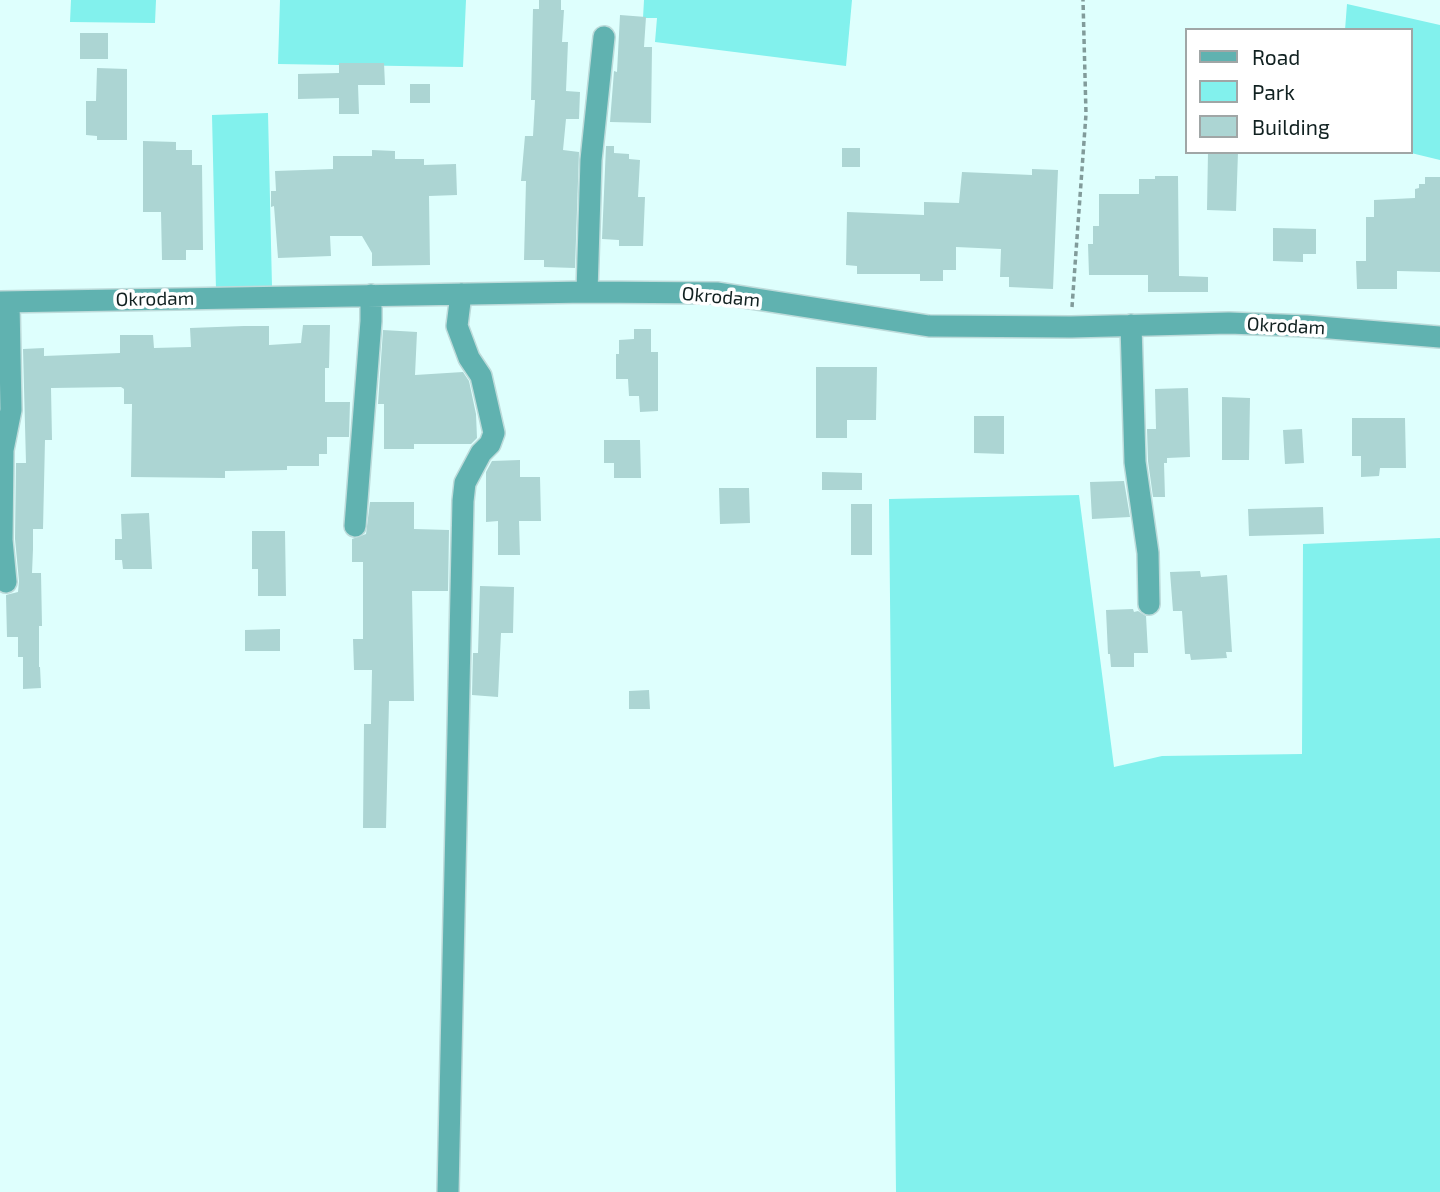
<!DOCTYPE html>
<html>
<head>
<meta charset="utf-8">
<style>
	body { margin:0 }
	#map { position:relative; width:1440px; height:1192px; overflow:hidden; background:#defffd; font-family:"Exo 2",sans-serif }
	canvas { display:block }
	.legend { position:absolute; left:1185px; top:28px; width:228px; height:126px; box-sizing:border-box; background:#fff; border:2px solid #a0a6a6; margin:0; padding:9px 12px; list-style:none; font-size:21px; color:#112121 }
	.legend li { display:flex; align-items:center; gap:14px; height:35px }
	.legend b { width:35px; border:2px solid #a0a6a6 }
</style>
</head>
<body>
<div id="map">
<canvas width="1440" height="1192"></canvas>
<ul class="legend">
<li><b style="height:9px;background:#60b2b0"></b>Road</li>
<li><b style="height:19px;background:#82f1ed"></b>Park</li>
<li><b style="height:19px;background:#acd5d3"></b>Building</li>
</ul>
</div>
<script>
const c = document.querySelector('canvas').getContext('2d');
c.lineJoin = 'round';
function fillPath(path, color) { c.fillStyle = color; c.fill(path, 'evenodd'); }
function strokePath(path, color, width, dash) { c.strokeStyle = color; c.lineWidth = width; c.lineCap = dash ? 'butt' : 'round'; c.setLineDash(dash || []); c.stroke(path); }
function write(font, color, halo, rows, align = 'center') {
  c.font = font + ' "Exo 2",sans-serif'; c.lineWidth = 7; c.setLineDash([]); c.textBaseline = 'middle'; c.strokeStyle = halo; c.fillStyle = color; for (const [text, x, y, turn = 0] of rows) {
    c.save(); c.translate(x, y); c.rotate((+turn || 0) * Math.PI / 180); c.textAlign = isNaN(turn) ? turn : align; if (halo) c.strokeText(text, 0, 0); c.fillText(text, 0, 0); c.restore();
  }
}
fillPath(new Path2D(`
	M 71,0 L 156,0 L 155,23 L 70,22 Z
	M 280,0 L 466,0 L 463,67 L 278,64 Z
	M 644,0 L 852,0 L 846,66 L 655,42 L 657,18 L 643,18 Z
	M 1347,4 L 1440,25 L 1440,160 L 1407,152 L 1410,152 L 1410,30 L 1345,30 Z
	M 268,113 L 272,287 L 216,290 L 212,115 Z
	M 1079,495 L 1114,767 L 1162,756 L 1302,754 L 1303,544 L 1440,538 L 1440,1192 L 896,1192 L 889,499 Z`), '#82f1ed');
fillPath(new Path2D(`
	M 539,0 L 561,0 L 561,10 L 564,10 L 562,42 L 568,42 L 566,91 L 580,92 L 579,119 L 566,119 L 563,150 L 579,152 L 575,268 L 544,267 L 544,260 L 524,260 L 526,181 L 521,181 L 525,136 L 533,136 L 535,100 L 531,100 L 533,9 L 539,9 Z
	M 620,15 L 646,17 L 644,47 L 652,47 L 651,123 L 610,122 L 614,71 L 617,72 Z
	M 80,33 L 108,33 L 108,59 L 80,59 Z
	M 339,63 L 384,63 L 385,85 L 358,85 L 359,114 L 339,114 L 339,98 L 298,99 L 298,74 L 339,73 Z
	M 97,68 L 127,69 L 127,140 L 97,140 L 97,136 L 86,135 L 86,101 L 96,101 Z
	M 410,84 L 430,84 L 430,103 L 410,103 Z
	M 143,141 L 176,142 L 176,150 L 192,150 L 192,165 L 202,165 L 203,250 L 186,250 L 186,260 L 162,260 L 161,212 L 143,212 Z
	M 606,146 L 614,146 L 614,153 L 629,154 L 629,159 L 640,160 L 638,197 L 645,197 L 643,246 L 619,246 L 619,240 L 602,239 Z
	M 842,148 L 860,148 L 860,167 L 842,167 Z
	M 372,150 L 395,151 L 395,159 L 424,159 L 424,165 L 456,164 L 457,195 L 429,196 L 430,265 L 372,266 L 372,253 L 362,236 L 330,236 L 331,256 L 278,258 L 274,206 L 271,207 L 271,191 L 276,191 L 275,171 L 333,169 L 333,156 L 372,156 Z
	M 1208,152 L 1238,152 L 1236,211 L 1207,210 Z
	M 1032,169 L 1058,170 L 1053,289 L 1009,287 L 1009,277 L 1000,277 L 1001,249 L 956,247 L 956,270 L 943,270 L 943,281 L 920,281 L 920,274 L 857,274 L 857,266 L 846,265 L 847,212 L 924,215 L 924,202 L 959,203 L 962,172 L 1032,175 Z
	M 1155,176 L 1178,176 L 1179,276 L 1208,277 L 1208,292 L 1148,292 L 1148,275 L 1089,275 L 1088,244 L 1093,244 L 1093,226 L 1099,226 L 1099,194 L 1139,194 L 1139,179 L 1155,179 Z
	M 1425,177 L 1440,177 L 1440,272 L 1397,271 L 1397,289 L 1357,289 L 1356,261 L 1366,261 L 1366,217 L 1374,217 L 1374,200 L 1415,198 L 1415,189 L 1419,188 L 1419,184 L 1425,184 Z
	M 1273,228 L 1316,229 L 1316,254 L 1303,254 L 1303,262 L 1273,261 Z
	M 303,325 L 330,325 L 329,368 L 325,368 L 325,402 L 350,402 L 349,437 L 327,437 L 327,454 L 319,454 L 319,466 L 287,466 L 287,470 L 225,471 L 225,478 L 131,477 L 132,404 L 124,404 L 124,389 L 121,387 L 51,388 L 52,440 L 45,440 L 43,529 L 33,529 L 33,549 L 32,573 L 41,573 L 42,626 L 39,626 L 39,667 L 40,667 L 41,688 L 23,689 L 23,657 L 18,657 L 18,637 L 7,637 L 6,595 L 18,592 L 19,581 L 15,539 L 16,463 L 26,463 L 23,349 L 44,348 L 44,356 L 120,353 L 120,335 L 153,335 L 154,348 L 191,347 L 190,328 L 244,326 L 269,326 L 269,345 L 301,343 Z
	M 634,329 L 651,329 L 651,352 L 658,352 L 658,411 L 640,412 L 639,396 L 629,396 L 628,379 L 616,379 L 616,354 L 619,354 L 619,340 L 634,339 Z
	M 383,330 L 417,332 L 415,375 L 463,372 L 469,381 L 476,414 L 477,438 L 471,444 L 414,444 L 414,449 L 384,449 L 384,404 L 378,404 Z
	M 816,367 L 877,367 L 876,420 L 847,420 L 847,438 L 816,438 Z
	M 1188,388 L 1190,457 L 1167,458 L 1167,463 L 1164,463 L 1165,497 L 1153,497 L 1148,461 L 1147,429 L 1156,429 L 1155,389 Z
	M 1222,397 L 1250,398 L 1249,460 L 1222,460 Z
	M 974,416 L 1004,416 L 1004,454 L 974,453 Z
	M 1352,418 L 1405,418 L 1406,468 L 1380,468 L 1379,476 L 1361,477 L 1361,456 L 1352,456 Z
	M 1302,429 L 1304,463 L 1285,464 L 1283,430 Z
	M 604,440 L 640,440 L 641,478 L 614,478 L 614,463 L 604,463 Z
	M 520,460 L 520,477 L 540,477 L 541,521 L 519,521 L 520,555 L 498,555 L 498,521 L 486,522 L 486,472 L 492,461 Z
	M 822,472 L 862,473 L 862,490 L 822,490 Z
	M 1124,481 L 1130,517 L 1092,519 L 1090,482 Z
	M 719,488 L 749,488 L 750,523 L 720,524 Z
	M 370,502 L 414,502 L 414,529 L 449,530 L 448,591 L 412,591 L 414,701 L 389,701 L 386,828 L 363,828 L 364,724 L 371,724 L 372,670 L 354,670 L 353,639 L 363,639 L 363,562 L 352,562 L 352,539 L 366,534 Z
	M 851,504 L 872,504 L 872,555 L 851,555 Z
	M 1323,507 L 1324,534 L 1249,536 L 1248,509 Z
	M 149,513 L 152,569 L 123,569 L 122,560 L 115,560 L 115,539 L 122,539 L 121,514 Z
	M 252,531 L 285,531 L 286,596 L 258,596 L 258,569 L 252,569 Z
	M 1200,571 L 1201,577 L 1227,575 L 1232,652 L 1226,652 L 1227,658 L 1191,660 L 1190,654 L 1185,654 L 1182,611 L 1173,611 L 1170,572 Z
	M 480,586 L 514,587 L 513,633 L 501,633 L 498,697 L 472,695 L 473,653 L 478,653 Z
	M 1133,609 L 1134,612 L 1138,611 L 1146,616 L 1148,653 L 1134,653 L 1134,667 L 1111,667 L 1110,654 L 1108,654 L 1106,610 Z
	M 280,629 L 280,651 L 245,651 L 245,630 Z
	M 649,690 L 650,709 L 629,709 L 629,691 Z`), '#acd5d3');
const minor = new Path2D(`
	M 587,292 L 591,160 L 604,37
	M 0,302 L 587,292 L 718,293 L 929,326 L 1071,327 L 1229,323 L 1306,326 L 1440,337
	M 1131,325 L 1135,462 L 1148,553 L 1149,604
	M 355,526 L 371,321 L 371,295
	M 6,582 L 2,540 L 3,450 L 11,410 L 9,302
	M 448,1192 L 463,501 L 465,483 L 481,453 L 490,444 L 494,433 L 481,376 L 469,358 L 457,326 L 461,294`);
strokePath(minor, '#bddbda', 24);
strokePath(new Path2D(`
	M 1072,307 L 1086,114 L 1083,0`), '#819b9a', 3.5, [5, 3.5]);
strokePath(minor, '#60b2b0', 21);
write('19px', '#112121', '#fff', [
	["Okrodam",721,297,5],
	["Okrodam",155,299,-1],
	["Okrodam",1286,326,3]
]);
</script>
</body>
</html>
